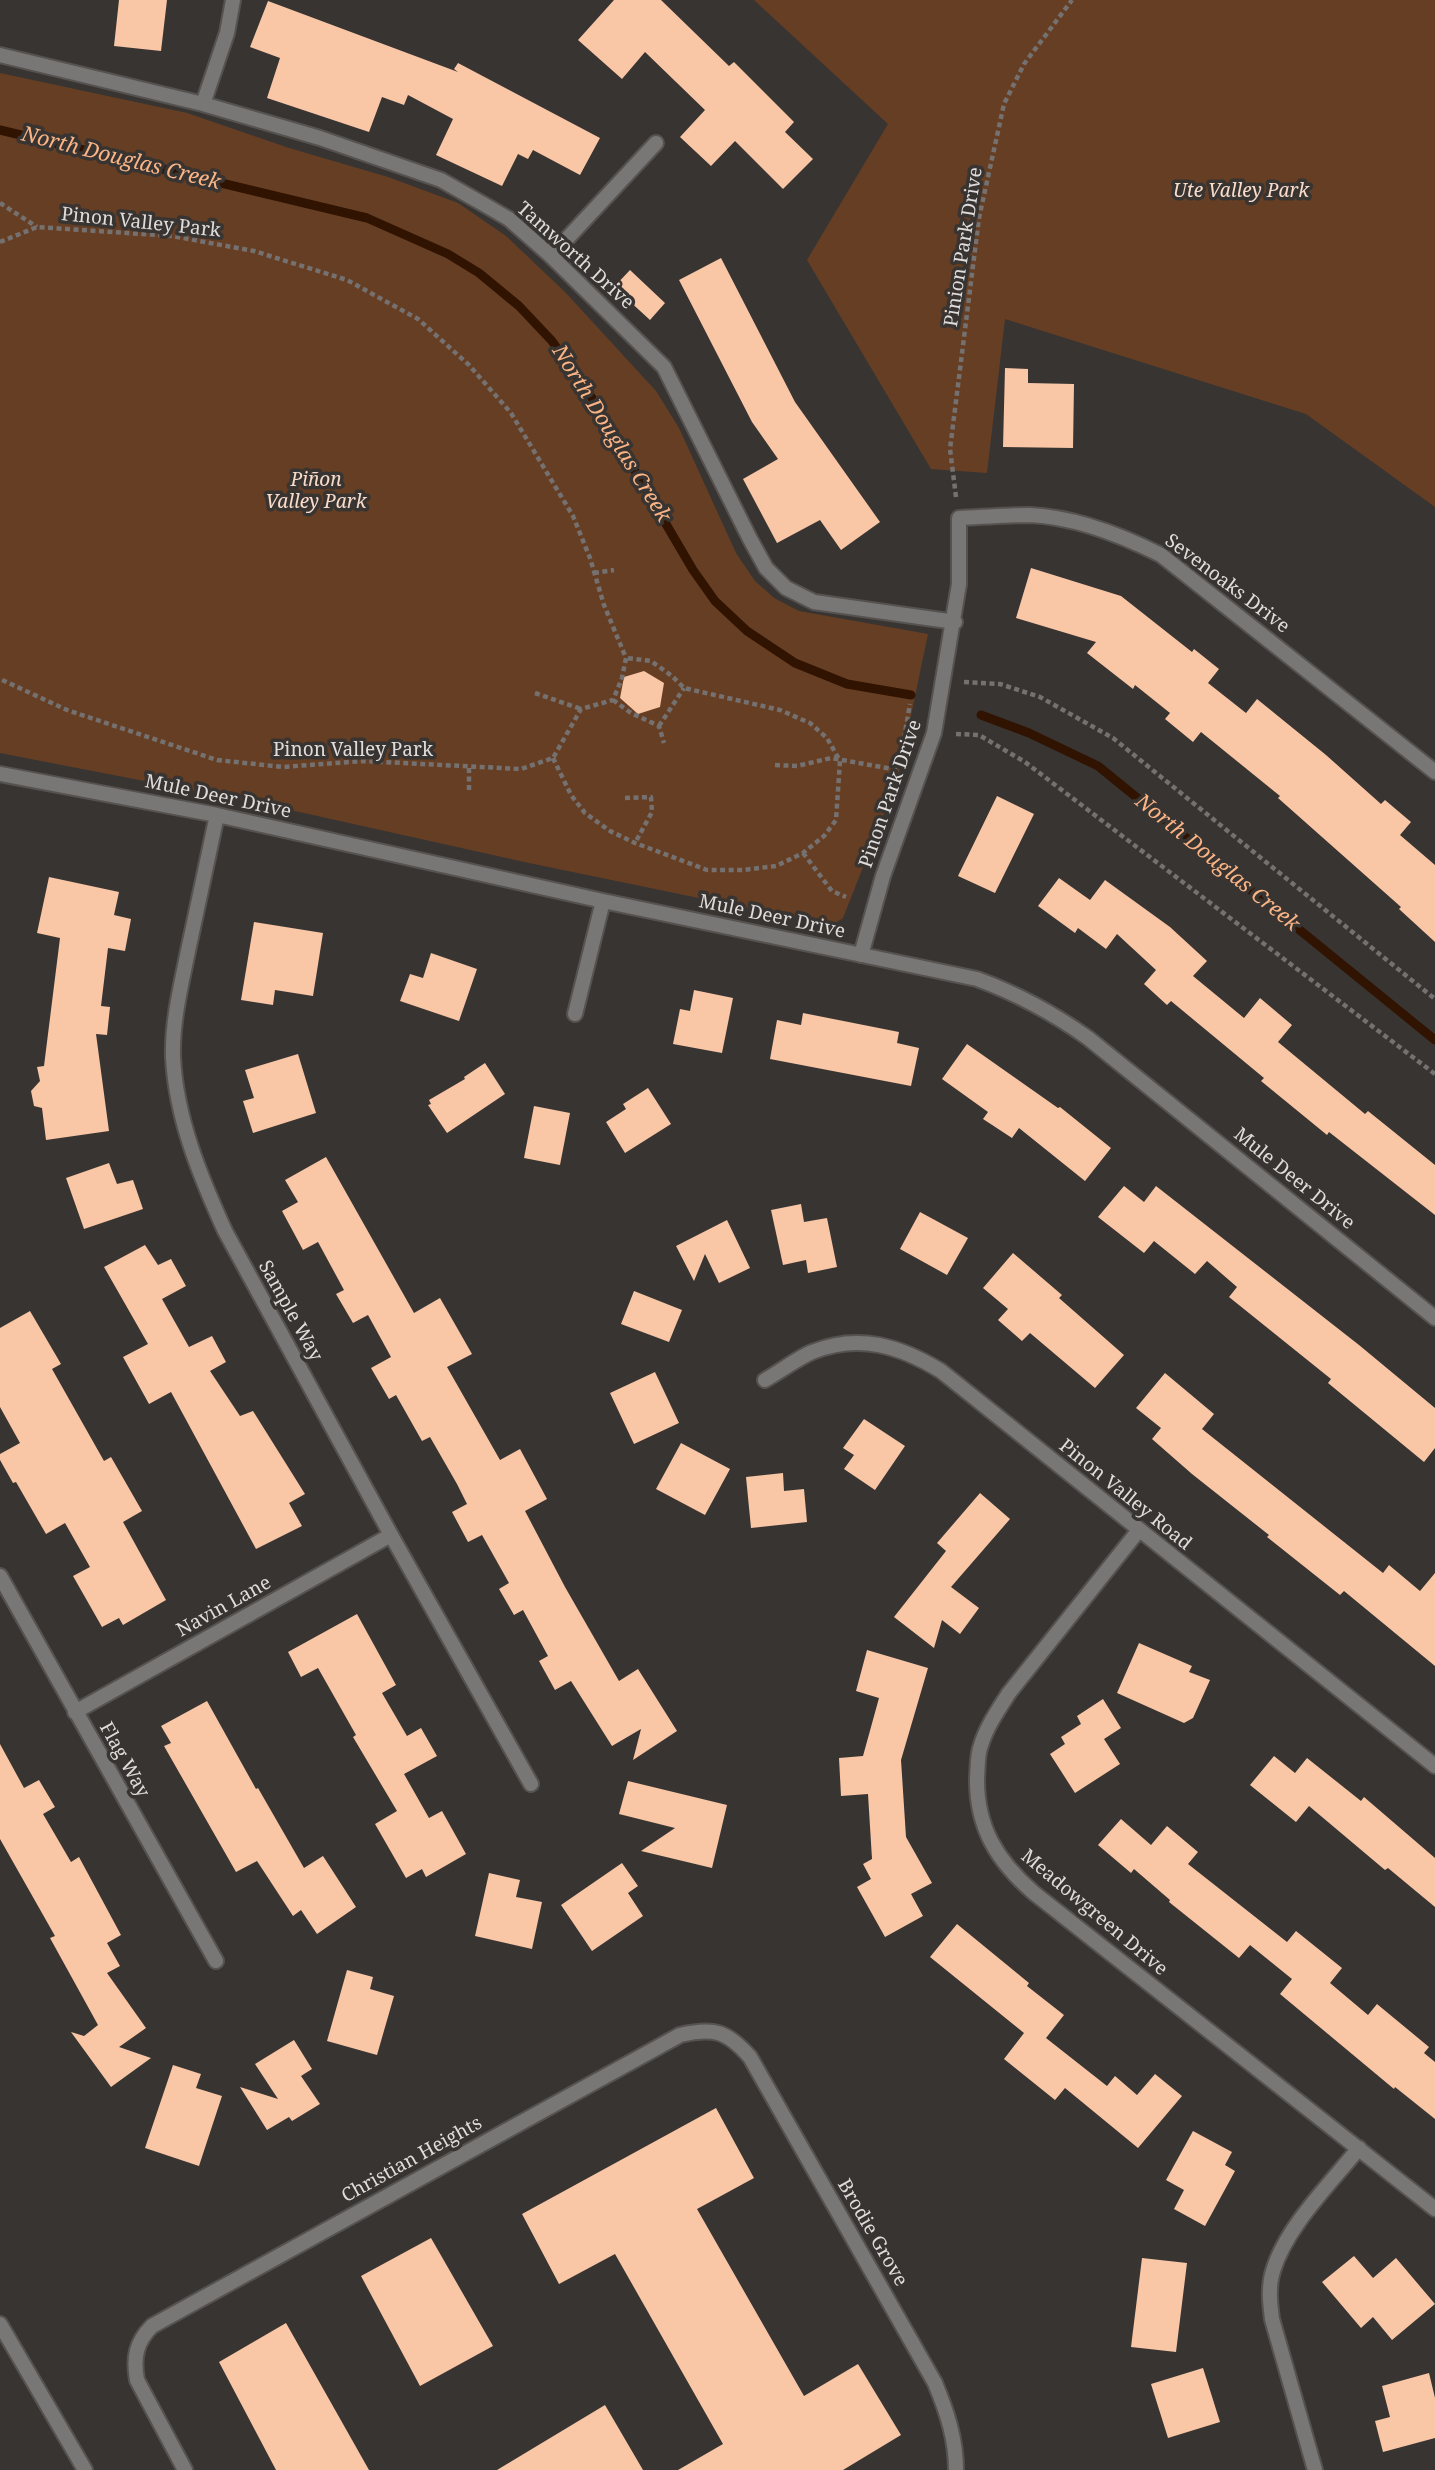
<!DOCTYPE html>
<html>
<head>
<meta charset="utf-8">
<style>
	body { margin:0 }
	canvas { display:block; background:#383432 }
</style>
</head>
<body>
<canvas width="1435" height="2470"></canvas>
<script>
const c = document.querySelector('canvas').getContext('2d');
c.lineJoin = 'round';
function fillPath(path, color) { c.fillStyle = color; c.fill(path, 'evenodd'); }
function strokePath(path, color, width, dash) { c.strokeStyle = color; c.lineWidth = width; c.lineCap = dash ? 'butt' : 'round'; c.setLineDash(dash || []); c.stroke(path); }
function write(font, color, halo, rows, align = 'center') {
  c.font = font + ' "Noto Serif",serif'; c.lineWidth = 7; c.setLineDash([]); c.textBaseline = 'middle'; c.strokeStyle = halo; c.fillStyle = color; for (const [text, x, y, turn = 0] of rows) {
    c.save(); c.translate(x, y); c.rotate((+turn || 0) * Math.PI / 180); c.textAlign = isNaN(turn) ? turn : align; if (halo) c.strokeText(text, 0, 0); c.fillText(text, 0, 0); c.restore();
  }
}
fillPath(new Path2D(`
	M 754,0 L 1435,0 L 1435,507 L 1306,414 L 1005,319 L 987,473 L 931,469 L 807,260 L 888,124 Z
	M 0,73 L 187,113 L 289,148 L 388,177 L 458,203 L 506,236 L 565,292 L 656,391 L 679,428 L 736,553 L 755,581 L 774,598 L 799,611 L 928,634 L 898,778 L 843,918 L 834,924 L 825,924 L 529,863 L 268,805 L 0,753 Z`), '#663e23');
strokePath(new Path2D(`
	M 0,130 L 367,218 L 448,254 L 479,273 L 519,306 L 552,341 L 592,398 L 693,570 L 715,601 L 747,631 L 795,663 L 847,684 L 911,695
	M 981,715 L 1029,733 L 1098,766 L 1435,1040`), '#301300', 9);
fillPath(new Path2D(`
	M 119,0 L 167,0 L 161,51 L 114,46 Z
	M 614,0 L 661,0 L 729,66 L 734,62 L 794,122 L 785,132 L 813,159 L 783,189 L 735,141 L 711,166 L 680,137 L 705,110 L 645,52 L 622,79 L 578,40 Z
	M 268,1 L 458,72 L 454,69 L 458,63 L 600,138 L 580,175 L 533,150 L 528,159 L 518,154 L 502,186 L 436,155 L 453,119 L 408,95 L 404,105 L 382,97 L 369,132 L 267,98 L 280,58 L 250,47 Z
	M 721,258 L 795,402 L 880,522 L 841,550 L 820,520 L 777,543 L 743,479 L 778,459 L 752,422 L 679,280 Z
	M 630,270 L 665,303 L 650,320 L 614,287 Z
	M 1005,368 L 1028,369 L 1028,383 L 1074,384 L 1073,448 L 1003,447 Z
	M 1031,568 L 1121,596 L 1192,652 L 1194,649 L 1219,669 L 1208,683 L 1246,713 L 1257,699 L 1326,755 L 1381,804 L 1385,800 L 1411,822 L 1400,835 L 1435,865 L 1435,942 L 1399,909 L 1401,907 L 1278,798 L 1280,796 L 1201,732 L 1193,742 L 1165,719 L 1170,713 L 1135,685 L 1133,689 L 1087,653 L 1096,642 L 1016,618 Z
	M 644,671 L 664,683 L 660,707 L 638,714 L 620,698 L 624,677 Z
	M 997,796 L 1034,814 L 995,893 L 958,876 Z
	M 49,877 L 119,892 L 114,915 L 131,919 L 125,951 L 108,948 L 101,1006 L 110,1007 L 107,1035 L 96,1034 L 109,1131 L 46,1140 L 42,1108 L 34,1106 L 31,1091 L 40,1081 L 37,1067 L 44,1066 L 60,938 L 37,933 Z
	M 1059,878 L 1090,900 L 1105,880 L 1170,927 L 1207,961 L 1193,976 L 1244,1018 L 1260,998 L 1292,1025 L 1278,1042 L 1365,1114 L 1368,1111 L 1435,1165 L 1435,1215 L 1329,1132 L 1327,1135 L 1261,1081 L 1264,1078 L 1171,1001 L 1167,1005 L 1144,984 L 1156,970 L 1117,934 L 1106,949 L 1078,928 L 1075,933 L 1038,906 Z
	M 254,922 L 323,933 L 313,996 L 275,990 L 273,1005 L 241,1000 Z
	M 431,953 L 477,969 L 459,1021 L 400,1001 L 410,974 L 423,978 Z
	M 694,990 L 733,998 L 722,1053 L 673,1044 L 680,1009 L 690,1011 Z
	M 803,1013 L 899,1032 L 897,1043 L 919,1048 L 911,1086 L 770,1059 L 777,1020 L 801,1025 Z
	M 967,1044 L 1058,1108 L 1060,1107 L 1111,1148 L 1085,1181 L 1019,1128 L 1012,1138 L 983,1119 L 988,1112 L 942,1079 Z
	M 298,1054 L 316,1113 L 253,1133 L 243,1101 L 254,1098 L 245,1070 Z
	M 485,1063 L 505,1094 L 447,1133 L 428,1105 L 431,1104 L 429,1100 L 465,1079 L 464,1077 Z
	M 648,1088 L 671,1124 L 625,1153 L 606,1122 L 626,1109 L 623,1104 Z
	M 534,1106 L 570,1113 L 560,1165 L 524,1158 Z
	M 326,1157 L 414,1313 L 440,1298 L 472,1354 L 447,1367 L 500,1460 L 520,1449 L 547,1499 L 525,1511 L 565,1587 L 619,1681 L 638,1669 L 677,1731 L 633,1760 L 641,1729 L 612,1746 L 571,1681 L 555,1690 L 539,1661 L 548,1656 L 523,1610 L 514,1615 L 499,1589 L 509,1583 L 482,1535 L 468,1542 L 452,1512 L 467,1504 L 457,1484 L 430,1437 L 422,1441 L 396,1395 L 389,1399 L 371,1368 L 391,1357 L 368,1315 L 353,1323 L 336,1294 L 344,1290 L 318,1242 L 303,1250 L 282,1211 L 298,1202 L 285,1180 Z
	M 109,1163 L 117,1184 L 133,1180 L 143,1209 L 84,1229 L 66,1178 Z
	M 1124,1186 L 1144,1202 L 1156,1186 L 1359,1345 L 1435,1408 L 1435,1448 L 1424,1462 L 1328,1383 L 1331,1379 L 1229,1297 L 1237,1287 L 1207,1261 L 1195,1274 L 1154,1241 L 1144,1253 L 1098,1217 Z
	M 801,1204 L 804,1222 L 827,1218 L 837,1267 L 808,1273 L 806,1260 L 783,1265 L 771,1210 Z
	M 920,1212 L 968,1238 L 947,1275 L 900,1249 Z
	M 727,1220 L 750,1268 L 719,1283 L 705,1254 L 694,1281 L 676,1246 Z
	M 145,1245 L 158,1265 L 171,1259 L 186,1286 L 162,1299 L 189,1347 L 212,1336 L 226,1362 L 210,1371 L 240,1416 L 253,1411 L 305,1494 L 289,1503 L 302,1526 L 256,1549 L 171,1392 L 149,1404 L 123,1357 L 148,1344 L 104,1267 Z
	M 1013,1253 L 1062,1295 L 1059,1298 L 1124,1355 L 1095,1388 L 1030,1333 L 1022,1341 L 998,1320 L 1008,1309 L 983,1288 Z
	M 634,1291 L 682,1310 L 669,1342 L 621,1324 Z
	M 30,1311 L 61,1364 L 52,1369 L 104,1461 L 111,1457 L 142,1511 L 123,1522 L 166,1600 L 123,1625 L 119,1618 L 102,1627 L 73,1576 L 90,1567 L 65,1523 L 46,1534 L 16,1482 L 13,1483 L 0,1460 L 0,1454 L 20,1443 L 0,1407 L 0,1328 Z
	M 655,1372 L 679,1423 L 634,1444 L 610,1393 Z
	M 1165,1373 L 1214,1414 L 1202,1429 L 1383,1573 L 1389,1565 L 1420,1591 L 1435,1573 L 1435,1666 L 1344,1591 L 1340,1595 L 1267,1537 L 1269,1535 L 1192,1474 L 1152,1439 L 1161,1428 L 1136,1408 Z
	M 864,1419 L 905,1446 L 875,1490 L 844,1469 L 854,1455 L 843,1448 Z
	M 681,1443 L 730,1469 L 705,1515 L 656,1489 Z
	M 783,1473 L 784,1491 L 804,1489 L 807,1522 L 751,1528 L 746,1477 Z
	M 980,1493 L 1010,1519 L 951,1587 L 979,1608 L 960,1634 L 942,1620 L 934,1648 L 894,1617 L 946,1551 L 937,1543 Z
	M 357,1614 L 396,1685 L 382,1693 L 407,1736 L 421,1728 L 437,1756 L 404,1774 L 429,1818 L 442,1811 L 466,1854 L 426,1877 L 422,1869 L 406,1878 L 375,1824 L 397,1811 L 353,1737 L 356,1735 L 318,1668 L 301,1677 L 288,1652 Z
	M 1139,1643 L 1192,1666 L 1189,1672 L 1210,1680 L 1193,1718 L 1184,1723 L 1117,1693 Z
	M 867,1650 L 928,1668 L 901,1760 L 906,1837 L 932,1883 L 911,1894 L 923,1916 L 885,1937 L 857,1887 L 871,1879 L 863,1864 L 872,1859 L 868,1794 L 841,1796 L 839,1758 L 863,1756 L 879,1698 L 856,1691 Z
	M 1103,1699 L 1121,1728 L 1104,1739 L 1120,1764 L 1075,1793 L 1050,1754 L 1065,1744 L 1061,1737 L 1081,1724 L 1077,1716 Z
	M 207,1701 L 256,1789 L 258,1788 L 304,1868 L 323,1856 L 356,1907 L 317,1934 L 301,1910 L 293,1916 L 257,1861 L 236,1872 L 164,1746 L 171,1743 L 161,1726 Z
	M 0,1744 L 24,1788 L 39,1780 L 55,1807 L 43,1814 L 71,1862 L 79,1857 L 121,1935 L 107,1943 L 120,1966 L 107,1973 L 146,2028 L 119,2047 L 151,2058 L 111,2087 L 71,2032 L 84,2036 L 98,2025 L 50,1938 L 55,1936 L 0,1839 Z
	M 1274,1756 L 1295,1773 L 1307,1758 L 1361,1801 L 1364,1797 L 1435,1858 L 1435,1907 L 1388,1868 L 1385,1870 L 1309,1806 L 1296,1822 L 1250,1785 Z
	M 628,1781 L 727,1805 L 712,1868 L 641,1851 L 675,1828 L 619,1814 Z
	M 1121,1819 L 1151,1845 L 1167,1826 L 1198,1852 L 1188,1864 L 1287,1942 L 1296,1931 L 1342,1968 L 1330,1983 L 1368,2015 L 1377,2004 L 1429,2047 L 1424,2053 L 1435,2062 L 1435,2119 L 1395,2087 L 1394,2089 L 1280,1994 L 1292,1979 L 1250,1945 L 1239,1958 L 1169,1902 L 1170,1900 L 1134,1869 L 1131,1873 L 1098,1845 Z
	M 622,1863 L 638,1886 L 628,1893 L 643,1916 L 592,1951 L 561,1905 Z
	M 489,1873 L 520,1880 L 516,1897 L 542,1902 L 532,1949 L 475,1936 Z
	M 957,1924 L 1029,1983 L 1027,1986 L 1064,2015 L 1046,2038 L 1107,2086 L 1115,2076 L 1137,2095 L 1155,2074 L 1182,2096 L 1138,2148 L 1065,2088 L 1055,2100 L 1004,2059 L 1024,2033 L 930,1957 Z
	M 347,1970 L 373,1977 L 370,1989 L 394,1996 L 377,2055 L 327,2041 Z
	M 294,2040 L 312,2069 L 301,2076 L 320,2104 L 292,2121 L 289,2117 L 267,2130 L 240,2087 L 278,2099 L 255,2064 Z
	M 173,2065 L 201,2074 L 196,2088 L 222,2096 L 199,2166 L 145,2148 Z
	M 716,2108 L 754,2178 L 697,2209 L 804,2396 L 858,2364 L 901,2435 L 843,2470 L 678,2470 L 723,2444 L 615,2254 L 559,2284 L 522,2214 Z
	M 1193,2131 L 1232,2152 L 1225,2165 L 1235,2171 L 1205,2226 L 1174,2209 L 1184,2190 L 1166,2180 Z
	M 431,2238 L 493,2346 L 420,2386 L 361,2276 Z
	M 1354,2256 L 1373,2278 L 1396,2258 L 1435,2304 L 1392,2340 L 1373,2317 L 1361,2328 L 1322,2282 Z
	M 1142,2258 L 1187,2263 L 1176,2352 L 1131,2347 Z
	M 286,2323 L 369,2470 L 276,2470 L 219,2362 Z
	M 1203,2368 L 1220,2422 L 1168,2438 L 1151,2384 Z
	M 1429,2373 L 1435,2398 L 1435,2438 L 1383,2452 L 1375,2421 L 1390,2417 L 1382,2386 Z
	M 605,2405 L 643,2470 L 497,2470 Z`), '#f9c6a6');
const lane = new Path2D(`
	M 0,2324 L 85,2470`);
const street = new Path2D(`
	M 0,55 L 203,104 L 320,138 L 441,180 L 485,205 L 509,219 L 551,256 L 664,367 L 750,539 L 766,568 L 786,588 L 814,602 L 955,622
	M 203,104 L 227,33 L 233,0
	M 551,256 L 656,143
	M 0,774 L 217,815 L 603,901 L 977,979 C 1018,994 1053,1013 1088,1038 L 1435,1318
	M 217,815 C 207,860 198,906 188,951 C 181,986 172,1021 173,1057 C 176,1118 200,1176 225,1231 L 391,1535 L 531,1784
	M 861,955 L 883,876 L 934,733 L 959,584 L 959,518 C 982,517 1007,515 1030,515 C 1076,517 1121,535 1161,555 L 1435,772
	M 575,1014 L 603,901
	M 765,1380 C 781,1371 796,1359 812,1352 C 859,1333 900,1346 941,1371 L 1435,1766
	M 1139,1530 L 1009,1693 C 998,1710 987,1726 981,1745 C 977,1755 978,1767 977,1777 C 976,1827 997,1861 1034,1893 L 1435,2209
	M 0,1576 L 216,1961
	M 75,1712 L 391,1535
	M 185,2470 L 137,2380 C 133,2358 136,2342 152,2326 L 680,2035 C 714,2027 727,2031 750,2057 L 935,2383 C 947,2412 956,2439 956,2470
	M 1315,2470 L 1272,2319 C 1270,2303 1268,2287 1273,2271 C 1286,2227 1330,2184 1359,2148`);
strokePath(lane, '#565250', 18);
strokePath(street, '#565250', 18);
strokePath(new Path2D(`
	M 0,203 L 37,227
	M 0,242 L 37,227 L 172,236 L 254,251 L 347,280 L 418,319 L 469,365 L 511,413 L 573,516 L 590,558 L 604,605 L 626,658 L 622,678 L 613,700 L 581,709 L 553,758 L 521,769 L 363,761 L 283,767 L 217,760 L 67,710 L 0,679
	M 956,497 L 950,449 L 979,218 L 1004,104 L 1024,64 L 1072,0
	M 594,573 L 614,570
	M 964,682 L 1000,684 L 1040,697 L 1113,738 L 1435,999
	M 535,693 L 581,709
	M 613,700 L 631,713 L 659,726 L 664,743
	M 659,726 L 684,688
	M 956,734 L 979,735 L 1025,762 L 1435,1074
	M 901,755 L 910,704
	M 553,758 L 571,795 L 585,813 L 610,831 L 635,843 L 707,870 L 743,870 L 776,866 L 803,853 L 824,836 L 836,820 L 840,761 L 827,738 L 810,723 L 780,710 L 684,688 L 672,676 L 651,661 L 626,658
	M 775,765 L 797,766 L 831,758 L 898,770
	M 469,790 L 469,765
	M 625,798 L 651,797 L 652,812 L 635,843
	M 803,853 L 832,891 L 846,897`), '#757170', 4.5, [5, 3.5]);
strokePath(lane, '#797776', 14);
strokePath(street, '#797776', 14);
write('italic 19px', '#fadcca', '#383432', [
	["Ute Valley Park",1241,192],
	["Piñon",316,481],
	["Valley Park",316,503]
]);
write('19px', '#dfdcdb', '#383432', [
	["Pinon Valley Park",141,223,6],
	["Pinion Park Drive",964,247,-81],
	["Tamworth Drive",575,256,42],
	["Sevenoaks Drive",1227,584,37],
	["Pinon Valley Park",353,751],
	["Pinon Park Drive",891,794,-71],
	["Mule Deer Drive",218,797,12],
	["Mule Deer Drive",772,917,12],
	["Mule Deer Drive",1294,1179,39],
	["Sample Way",290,1311,61],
	["Pinon Valley Road",1125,1495,39],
	["Navin Lane",224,1607,-29],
	["Flag Way",124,1760,61],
	["Meadowgreen Drive",1094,1913,40],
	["Christian Heights",412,2160,-29],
	["Brodie Grove",872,2233,60]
]);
write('italic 21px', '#fab485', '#383432', [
	["North Douglas Creek",121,159,14],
	["North Douglas Creek",611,434,58],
	["North Douglas Creek",1217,863,39]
]);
</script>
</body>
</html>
